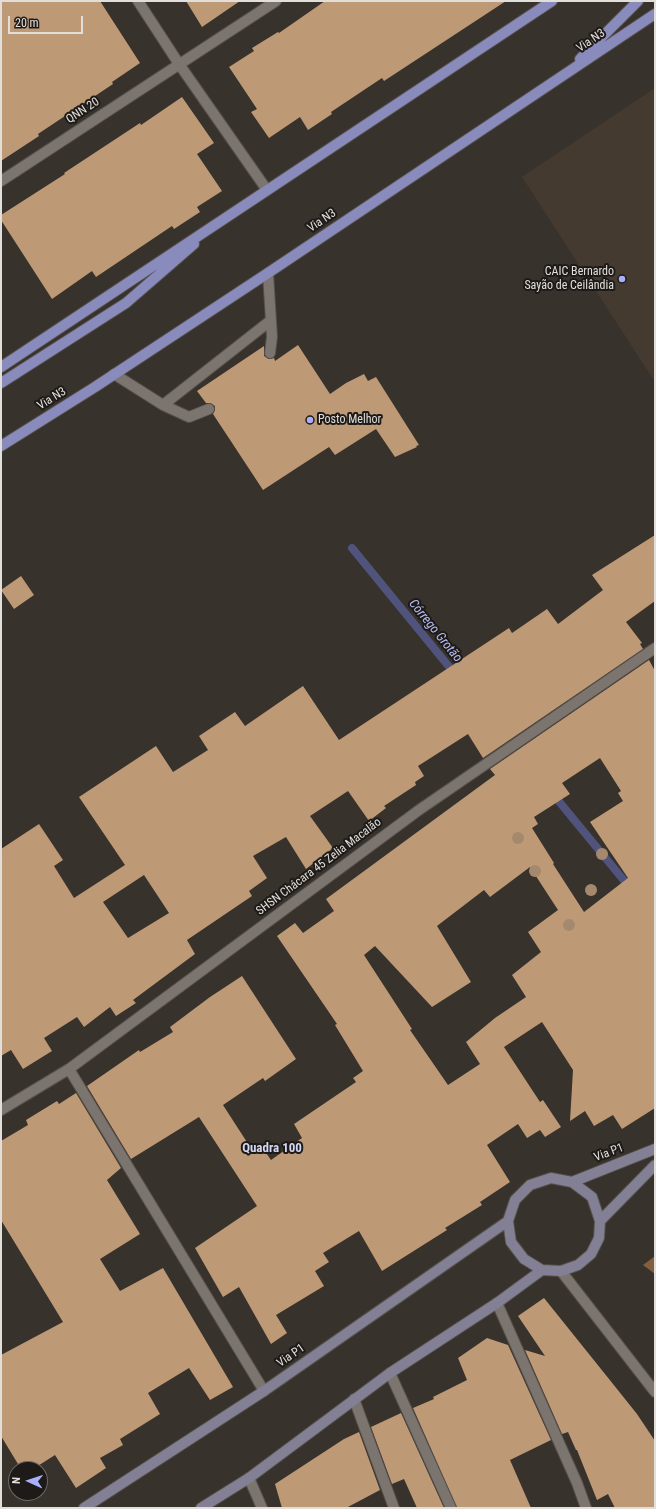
<!DOCTYPE html>
<html>
<head>
<meta charset="utf-8">
<style>
	body { margin:0 }
	#map { position:relative; width:656px; height:1509px; overflow:hidden; background:#38322c; font-family:"Roboto Condensed",sans-serif }
	canvas { display:block }
	.frame { position:absolute; inset:0; border:2px solid #e2deda; pointer-events:none }
	.north { position:absolute; left:8px; top:1461px; width:40px; height:40px; box-sizing:border-box; background:#1d1a18; border:1px solid #6c6866; border-radius:50%; rotate:273deg; font-size:11px; font-weight:700; line-height:16px; text-align:center; color:#e2deda }
	.north::after { content:''; display:block; margin:auto; width:14px; height:18px; background:#a8b0fc; clip-path:polygon(50% 0,100% 100%,50% 72%,0 100%) }
	.scale { position:absolute; left:8px; top:16px; width:75px; height:18px; box-sizing:border-box; border:2px solid #e2deda; border-top:0; padding-left:5px; font-size:12px; line-height:14px; white-space:nowrap; color:#e2deda; -webkit-text-stroke:3px #1d1a18; paint-order:stroke }
</style>
</head>
<body>
<div id="map">
<canvas width="656" height="1509"></canvas>
<div class="frame"></div>
<div class="north">N</div>
<div class="scale">20 m</div>
</div>
<script>
const c = document.querySelector('canvas').getContext('2d');
c.lineJoin = 'round';
function fillPath(path, color) { c.fillStyle = color; c.fill(path, 'evenodd'); }
function strokePath(path, color, width, dash) { c.strokeStyle = color; c.lineWidth = width; c.lineCap = dash ? 'butt' : 'round'; c.setLineDash(dash || []); c.stroke(path); }
function write(font, color, halo, rows, align = 'center') {
  c.font = font + ' "Roboto Condensed",sans-serif'; c.lineWidth = 4; c.setLineDash([]); c.textBaseline = 'middle'; c.strokeStyle = halo; c.fillStyle = color; for (const [text, x, y, turn = 0] of rows) {
    c.save(); c.translate(x, y); c.rotate((+turn || 0) * Math.PI / 180); c.textAlign = isNaN(turn) ? turn : align; if (halo) c.strokeText(text, 0, 0); c.fillText(text, 0, 0); c.restore();
  }
}
fillPath(new Path2D(`
	M 655,88 L 655,382 L 522,177 Z`), '#453a30');
fillPath(new Path2D(`
	M 655,1256 L 655,1274 L 643,1265 Z`), '#82603f');
strokePath(new Path2D(`
	M 352,548 L 455,674
	M 552,793 L 631,889`), '#50547d', 8);
fillPath(new Path2D(`
	M 1,1 L 100,1 L 140,63 L 112,82 L 113,84 L 38,134 L 39,136 L 1,161 Z
	M 186,1 L 240,1 L 202,27 Z
	M 325,1 L 506,1 L 384,81 L 382,78 L 331,112 L 332,114 L 308,130 L 300,117 L 269,138 L 251,112 L 257,109 L 229,67 L 254,51 L 252,48 L 278,32 L 279,33 Z
	M 182,97 L 214,143 L 197,154 L 222,191 L 197,207 L 200,212 L 174,229 L 172,226 L 96,277 L 92,271 L 52,299 L 1,220 L 1,215 L 65,174 L 64,173 L 140,123 L 141,125 Z
	M 298,345 L 330,394 L 346,383 L 364,374 L 368,381 L 376,377 L 419,445 L 416,446 L 417,447 L 395,457 L 376,429 L 335,455 L 329,447 L 263,490 L 213,414 L 215,410 L 215,406 L 210,403 L 206,403 L 197,391 L 264,346 L 264,356 L 269,359 L 274,358 L 275,361 Z
	M 655,535 L 655,601 L 626,622 L 642,643 L 640,644 L 643,649 L 483,758 L 468,734 L 418,766 L 424,776 L 415,782 L 416,785 L 384,806 L 386,808 L 369,821 L 348,791 L 310,816 L 333,848 L 306,869 L 286,837 L 253,856 L 267,878 L 249,891 L 252,896 L 187,940 L 195,954 L 133,1000 L 136,1003 L 116,1016 L 110,1007 L 84,1027 L 77,1017 L 44,1038 L 52,1051 L 23,1069 L 11,1050 L 1,1056 L 1,849 L 39,824 L 63,860 L 54,866 L 74,898 L 125,865 L 79,797 L 156,746 L 173,772 L 208,750 L 199,736 L 235,712 L 245,726 L 303,686 L 339,740 L 509,628 L 512,633 L 547,609 L 558,624 L 603,590 L 592,575 ZM 144,875 L 169,913 L 128,938 L 103,902 Z
	M 21,576 L 34,595 L 14,609 L 1,590 Z
	M 649,660 L 655,671 L 655,1108 L 622,1129 L 613,1115 L 594,1126 L 585,1111 L 570,1121 L 573,1070 L 542,1022 L 504,1047 L 540,1102 L 543,1100 L 561,1127 L 545,1137 L 540,1130 L 527,1138 L 518,1124 L 487,1145 L 510,1182 L 480,1202 L 482,1205 L 445,1228 L 447,1230 L 382,1271 L 359,1231 L 323,1253 L 329,1262 L 315,1271 L 324,1286 L 276,1315 L 287,1333 L 271,1344 L 239,1287 L 223,1297 L 195,1248 L 257,1206 L 199,1117 L 131,1159 L 87,1086 L 139,1050 L 140,1052 L 173,1032 L 170,1027 L 210,997 L 242,976 L 296,1059 L 265,1081 L 263,1078 L 223,1105 L 254,1153 L 262,1147 L 271,1160 L 302,1138 L 294,1124 L 356,1082 L 353,1078 L 363,1071 L 335,1025 L 337,1024 L 277,936 L 295,923 L 303,933 L 334,911 L 326,899 L 495,775 L 490,769 ZM 600,758 L 621,791 L 618,793 L 623,801 L 590,822 L 628,878 L 584,912 L 553,864 L 554,863 L 532,828 L 538,824 L 534,817 L 570,794 L 562,783 ZM 530,867 L 558,910 L 528,932 L 541,952 L 512,975 L 526,997 L 495,1018 L 466,1042 L 480,1064 L 448,1085 L 410,1030 L 412,1029 L 364,955 L 375,946 L 432,1007 L 471,982 L 437,926 L 484,890 L 490,897 Z
	M 76,1093 L 121,1168 L 107,1180 L 140,1234 L 100,1259 L 120,1291 L 163,1268 L 233,1387 L 210,1400 L 189,1368 L 148,1393 L 160,1414 L 120,1439 L 123,1445 L 100,1458 L 106,1468 L 76,1488 L 55,1455 L 33,1469 L 21,1469 L 1,1436 L 1,1355 L 63,1322 L 1,1220 L 1,1141 L 28,1125 L 26,1120 L 57,1101 L 59,1104 Z
	M 544,1298 L 609,1379 L 637,1414 L 655,1441 L 655,1508 L 615,1508 L 608,1494 L 597,1500 L 577,1450 L 576,1450 L 568,1432 L 562,1434 L 525,1350 L 545,1356 L 518,1316 Z
	M 487,1338 L 508,1345 L 551,1440 L 510,1460 L 531,1508 L 457,1508 L 413,1408 L 434,1399 L 433,1397 L 467,1380 L 458,1358 Z
	M 401,1413 L 444,1508 L 417,1508 L 404,1479 L 392,1484 L 371,1427 Z
	M 359,1432 L 380,1490 L 346,1508 L 282,1508 L 275,1484 L 344,1439 Z`), '#be9976');
const lane = new Path2D(`
	M 268,273 L 272,337 L 270,353
	M 114,374 L 163,405 L 189,417 L 209,409
	M 163,405 L 270,321`);
const street = new Path2D(`
	M 138,1 L 179,64 L 267,190
	M 1,181 L 276,1
	M 69,1069 L 264,1391
	M 1,1110 L 69,1069 L 419,810 L 655,648
	M 561,1271 L 655,1392
	M 497,1303 L 577,1483 L 586,1508
	M 390,1373 L 451,1508
	M 354,1399 L 394,1508
	M 249,1478 L 262,1508`);
const secondary = new Path2D(`
	M 572,1182 L 655,1149
	M 600,1221 L 655,1165
	M 84,1508 L 264,1391 L 508,1221 L 515,1200 L 530,1185 L 551,1178 L 572,1182 L 592,1197 L 600,1221 L 599,1238 L 591,1254 L 578,1265 L 561,1271 L 542,1270 L 524,1259 L 511,1242 L 508,1221
	M 201,1508 L 249,1478 L 390,1373 L 497,1303 L 542,1270`);
const primary = new Path2D(`
	M 580,59 L 638,1
	M 1,367 L 552,1
	M 1,383 L 126,303 L 194,244
	M 1,446 L 95,387 L 268,273 L 655,14`);
strokePath(lane, '#56514c', 12);
strokePath(street, '#56514c', 12);
strokePath(secondary, '#56514c', 12);
strokePath(primary, '#56514c', 12);
strokePath(lane, '#7c756f', 10);
strokePath(street, '#7c756f', 10);
strokePath(secondary, '#838096', 10);
strokePath(primary, '#898bbd', 10);
c.fillStyle = '#a5896f';
for (const [x, y] of [
	[518,838],
	[602,854],
	[535,871],
	[591,890],
	[569,925]
]) { c.beginPath(); c.arc(x, y, 6, 0, 2 * Math.PI); c.fill(); }
for (const [x, y, r, color] of [
	[622,279,4,"#a8b0fc"],
	[310,420,4,"#a8b0fc"]
]) { const dot = new Path2D(); dot.arc(x, y, r, 0, 2 * Math.PI); c.fillStyle = color; c.fill(dot); strokePath(dot, '#1d1a18', 1.5); }
write('12px', '#e2deda', '#1d1a18', [
	["Via N3",591,41,-34],
	["QNN 20",83,111,-33],
	["Via N3",322,221,-34],
	["Via N3",52,399,-32],
	["SHSN Chácara 45 Zelia Macalão",319,867,-37],
	["Via P1",609,1153,-21],
	["Via P1",291,1356,-35]
]);
write('12px', '#e2deda', '#1d1a18', [
	["CAIC Bernardo",614,272],
	["Sayão de Ceilândia",614,286],
	["Posto Melhor",318,420,"left"]
], 'right');
write('italic 13px', '#b8bff5', '#1d1a18', [
	["Córrego Grotão",435,631,51]
]);
write('bold 13px', '#d3d7f4', '#1d1a18', [
	["Quadra 100",272,1149]
]);
</script>
</body>
</html>
